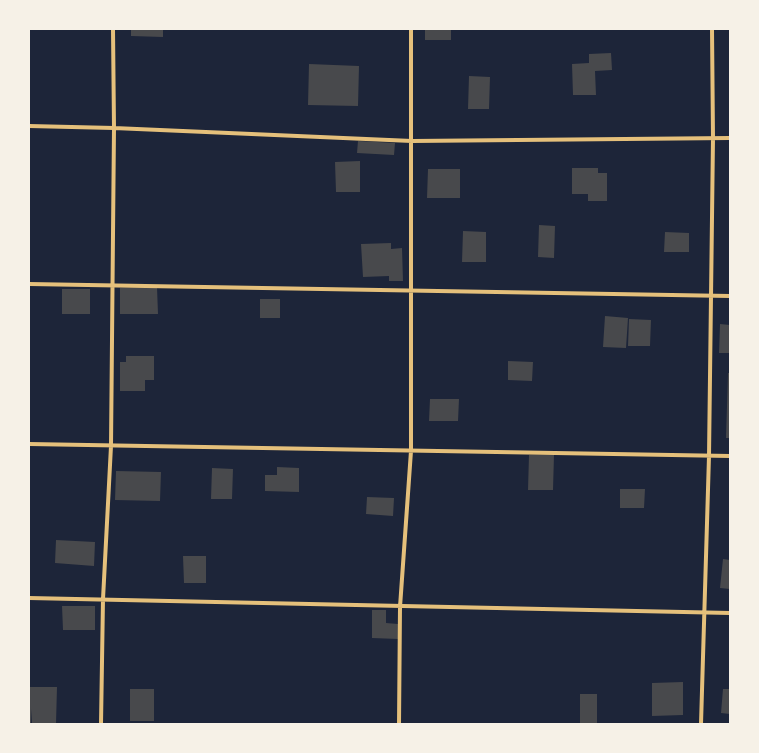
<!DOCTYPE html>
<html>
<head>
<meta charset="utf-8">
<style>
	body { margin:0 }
	#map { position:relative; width:759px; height:753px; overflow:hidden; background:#14213d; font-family:Lora,serif }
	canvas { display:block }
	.frame { position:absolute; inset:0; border:30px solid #f6f1e7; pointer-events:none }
</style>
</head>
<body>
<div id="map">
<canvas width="759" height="753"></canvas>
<div class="frame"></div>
</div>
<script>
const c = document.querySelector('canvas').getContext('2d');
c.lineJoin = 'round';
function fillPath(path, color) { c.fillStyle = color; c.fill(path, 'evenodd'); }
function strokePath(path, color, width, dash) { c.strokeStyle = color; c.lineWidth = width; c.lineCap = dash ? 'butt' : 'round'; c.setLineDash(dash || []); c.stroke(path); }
fillPath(new Path2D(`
	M 29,29 L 730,29 L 730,724 L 29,724 Z`), '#1d2539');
fillPath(new Path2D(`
	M 131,29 L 163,29 L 163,37 L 131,36 Z
	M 425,29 L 451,29 L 451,40 L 425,40 Z
	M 611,53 L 612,70 L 595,71 L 596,95 L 573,95 L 572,64 L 589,63 L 589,54 Z
	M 309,64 L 359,66 L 358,106 L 308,105 Z
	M 469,76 L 490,77 L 489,109 L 468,109 Z
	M 358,141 L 395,143 L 394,155 L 357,153 Z
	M 360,161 L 360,192 L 336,192 L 335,162 Z
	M 572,168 L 598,168 L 598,173 L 607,173 L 607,201 L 588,201 L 588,194 L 572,194 Z
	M 428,169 L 460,169 L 460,198 L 427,198 Z
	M 539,225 L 555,226 L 554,258 L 538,257 Z
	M 463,231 L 486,232 L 486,262 L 462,262 Z
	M 665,232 L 689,233 L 689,252 L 664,252 Z
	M 391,243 L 391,249 L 402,248 L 403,281 L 389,281 L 389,276 L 363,277 L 361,244 Z
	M 157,287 L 158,314 L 120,314 L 120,288 Z
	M 62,289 L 90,289 L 90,314 L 62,314 Z
	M 260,299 L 280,299 L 280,318 L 260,318 Z
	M 605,316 L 628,318 L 626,348 L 603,347 Z
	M 629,319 L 651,320 L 650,346 L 628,346 Z
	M 720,324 L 730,325 L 730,353 L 719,353 Z
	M 126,356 L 154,356 L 154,380 L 145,380 L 145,391 L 120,391 L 120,362 L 126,362 Z
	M 508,361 L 533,362 L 532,381 L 508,380 Z
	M 728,373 L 730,373 L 730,438 L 726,438 Z
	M 430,399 L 459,399 L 458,421 L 429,421 Z
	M 529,455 L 554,455 L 553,490 L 528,490 Z
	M 277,467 L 299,468 L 299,492 L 265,491 L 265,475 L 277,475 Z
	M 212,468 L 233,469 L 232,499 L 211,499 Z
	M 116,471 L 161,472 L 160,501 L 115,500 Z
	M 620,489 L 645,489 L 644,508 L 620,508 Z
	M 367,497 L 394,498 L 393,516 L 366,514 Z
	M 56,540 L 95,542 L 94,566 L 55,563 Z
	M 183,556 L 206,556 L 206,583 L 184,583 Z
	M 723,559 L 730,560 L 730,589 L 720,588 Z
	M 62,606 L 95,606 L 95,630 L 63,630 Z
	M 372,610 L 386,610 L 386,623 L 398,624 L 398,639 L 372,638 Z
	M 683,682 L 683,715 L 652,716 L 652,683 Z
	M 29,687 L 57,687 L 56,724 L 32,724 L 32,709 L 31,723 L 29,723 Z
	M 130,689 L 154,689 L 154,721 L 130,721 Z
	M 723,689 L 730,689 L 730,714 L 721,713 Z
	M 580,694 L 597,694 L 597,724 L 580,724 Z`), '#48494c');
strokePath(new Path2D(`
	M 29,126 L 114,128 L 412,141 L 730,138
	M 29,284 L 730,296
	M 29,444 L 730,456
	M 29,598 L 730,613
	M 101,724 L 103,599 L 111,446 L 114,128 L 113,29
	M 399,724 L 400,607 L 411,451 L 411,29
	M 701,724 L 709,456 L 713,138 L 712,29`), '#e5c07b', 4);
</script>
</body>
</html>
